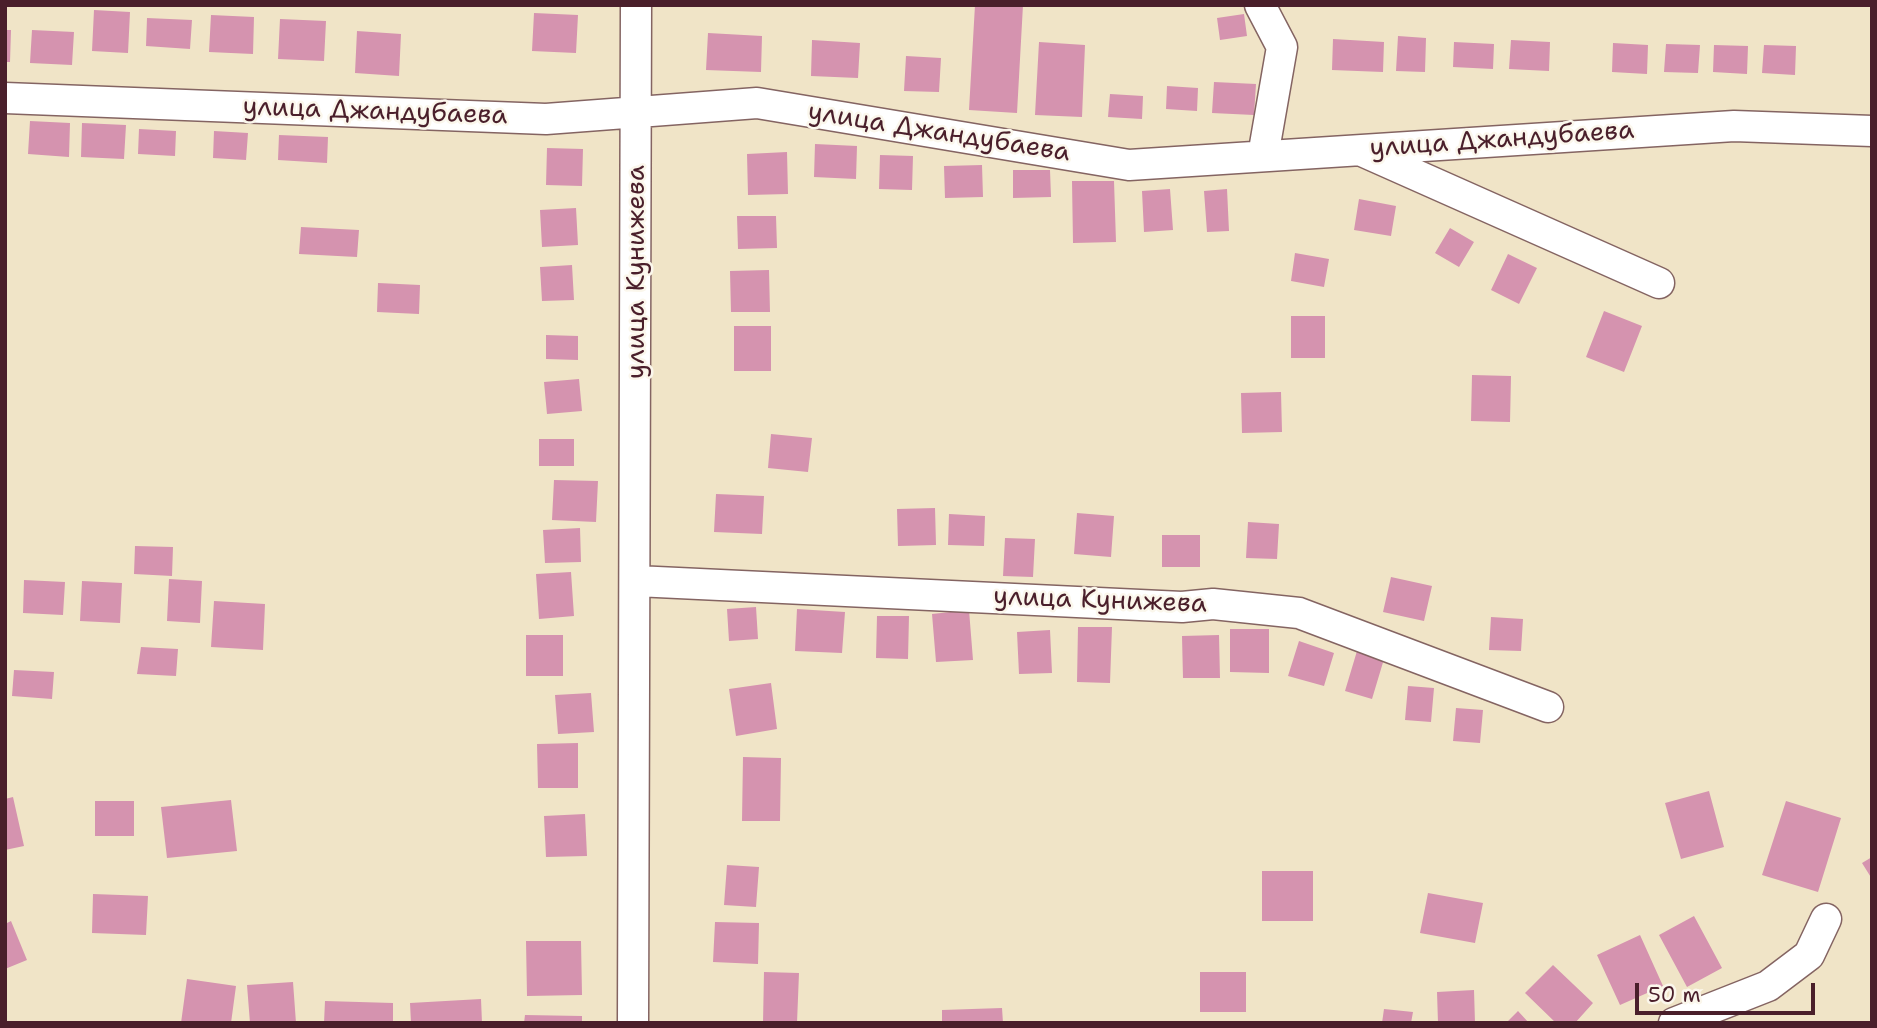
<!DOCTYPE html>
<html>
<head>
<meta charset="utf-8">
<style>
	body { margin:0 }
	#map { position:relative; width:1877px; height:1028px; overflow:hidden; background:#f0e4c7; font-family:"Shantell Sans",sans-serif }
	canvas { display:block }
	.frame { position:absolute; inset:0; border:7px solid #4a1f2b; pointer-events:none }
	.scale { position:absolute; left:1635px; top:983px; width:180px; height:32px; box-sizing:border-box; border:4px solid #4a1f2b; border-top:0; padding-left:9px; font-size:21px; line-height:24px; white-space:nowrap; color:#4a1f2b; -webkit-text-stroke:5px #fbf7ec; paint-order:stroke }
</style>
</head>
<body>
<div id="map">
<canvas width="1877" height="1028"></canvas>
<div class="frame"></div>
<div class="scale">50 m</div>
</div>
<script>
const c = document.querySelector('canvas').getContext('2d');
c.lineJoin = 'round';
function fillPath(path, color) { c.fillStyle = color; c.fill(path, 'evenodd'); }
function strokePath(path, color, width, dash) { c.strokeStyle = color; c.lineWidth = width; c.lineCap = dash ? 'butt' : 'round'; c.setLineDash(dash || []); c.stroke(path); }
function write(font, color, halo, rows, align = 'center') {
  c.font = font + ' "Shantell Sans",sans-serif'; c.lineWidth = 5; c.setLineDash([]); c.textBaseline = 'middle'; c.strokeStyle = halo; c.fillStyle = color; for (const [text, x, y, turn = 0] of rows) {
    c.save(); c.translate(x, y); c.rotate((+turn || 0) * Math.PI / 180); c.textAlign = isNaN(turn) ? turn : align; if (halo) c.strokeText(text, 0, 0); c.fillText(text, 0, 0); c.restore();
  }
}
fillPath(new Path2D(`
	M 975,5 L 1023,5 L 1017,113 L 969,110 Z
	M 94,10 L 130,12 L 128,53 L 92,51 Z
	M 534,13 L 578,15 L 576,53 L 532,51 Z
	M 1244,14 L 1247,36 L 1220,40 L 1217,18 Z
	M 211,15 L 254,17 L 253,54 L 209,52 Z
	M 147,18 L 192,20 L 190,49 L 146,46 Z
	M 280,19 L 326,21 L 324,61 L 278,59 Z
	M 5,30 L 11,30 L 10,62 L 5,62 Z
	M 32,30 L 74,32 L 72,65 L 30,63 Z
	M 357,31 L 401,34 L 399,76 L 355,73 Z
	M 708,33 L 762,36 L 761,72 L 706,70 Z
	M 1398,36 L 1426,38 L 1425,72 L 1396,71 Z
	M 1333,39 L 1384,42 L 1383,72 L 1332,70 Z
	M 812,40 L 860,43 L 858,78 L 811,76 Z
	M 1511,40 L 1550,42 L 1549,71 L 1509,69 Z
	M 1039,42 L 1085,45 L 1082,117 L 1035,115 Z
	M 1454,42 L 1494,44 L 1493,69 L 1453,67 Z
	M 1613,43 L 1648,45 L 1647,74 L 1612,72 Z
	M 1666,44 L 1700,45 L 1698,73 L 1664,72 Z
	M 1714,45 L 1748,46 L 1747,74 L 1713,72 Z
	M 1764,45 L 1796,46 L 1795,75 L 1762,73 Z
	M 906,56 L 941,58 L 939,92 L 904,91 Z
	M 1214,82 L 1256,84 L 1254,115 L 1212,113 Z
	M 1167,86 L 1198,88 L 1197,111 L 1166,109 Z
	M 1110,94 L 1143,96 L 1142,119 L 1108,117 Z
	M 30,121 L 70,123 L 69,157 L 28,154 Z
	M 82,123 L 126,125 L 124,159 L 81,157 Z
	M 139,129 L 176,131 L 175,156 L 138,154 Z
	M 214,131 L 248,133 L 246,160 L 213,158 Z
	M 279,135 L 328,137 L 327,163 L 278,160 Z
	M 815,144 L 857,146 L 856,179 L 814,177 Z
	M 547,148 L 583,149 L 582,186 L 546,185 Z
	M 787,152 L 788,194 L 748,195 L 747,154 Z
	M 880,155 L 913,156 L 912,190 L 879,189 Z
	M 982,165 L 983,197 L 945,198 L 944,166 Z
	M 1013,170 L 1050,170 L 1051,197 L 1013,198 Z
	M 1072,181 L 1114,181 L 1116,242 L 1073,243 Z
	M 1170,189 L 1173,230 L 1144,232 L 1142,191 Z
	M 1227,189 L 1229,231 L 1207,232 L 1204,191 Z
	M 1359,199 L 1396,206 L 1391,236 L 1354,230 Z
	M 576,208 L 578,245 L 542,247 L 540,210 Z
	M 737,216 L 776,216 L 777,248 L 738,249 Z
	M 301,227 L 359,230 L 357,257 L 299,254 Z
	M 1450,228 L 1474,242 L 1459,267 L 1435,253 Z
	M 1295,253 L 1329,259 L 1324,287 L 1291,281 Z
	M 1508,254 L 1537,268 L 1519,304 L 1491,290 Z
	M 572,265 L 574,300 L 542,301 L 540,267 Z
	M 769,270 L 770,312 L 731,312 L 730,271 Z
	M 378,283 L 420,285 L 419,314 L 377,312 Z
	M 1604,311 L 1642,326 L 1624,372 L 1586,357 Z
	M 1291,316 L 1325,316 L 1325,358 L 1291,358 Z
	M 734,326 L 771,326 L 771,371 L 734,371 Z
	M 546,335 L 578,336 L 578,360 L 546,359 Z
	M 1472,375 L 1511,376 L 1510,422 L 1471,421 Z
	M 579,379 L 582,411 L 547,414 L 544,382 Z
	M 1281,392 L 1282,432 L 1242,433 L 1241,393 Z
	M 771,434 L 812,438 L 808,472 L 768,468 Z
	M 539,439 L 574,439 L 574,466 L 539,466 Z
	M 554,480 L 598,481 L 596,522 L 552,520 Z
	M 716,494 L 764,496 L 762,534 L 714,532 Z
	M 935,508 L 936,545 L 898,546 L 897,509 Z
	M 1077,513 L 1114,516 L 1111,557 L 1074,554 Z
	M 949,514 L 985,516 L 984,546 L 948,545 Z
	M 1248,522 L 1279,524 L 1277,559 L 1246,558 Z
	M 580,528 L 581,562 L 545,563 L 543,530 Z
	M 1162,535 L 1200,535 L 1200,567 L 1162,567 Z
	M 1005,538 L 1035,539 L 1033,577 L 1003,576 Z
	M 135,546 L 173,547 L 172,576 L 134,574 Z
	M 571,572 L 574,616 L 539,619 L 536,574 Z
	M 1391,577 L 1432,586 L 1424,621 L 1383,612 Z
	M 169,579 L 202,581 L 200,623 L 167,621 Z
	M 24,580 L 65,582 L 63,615 L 23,613 Z
	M 82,581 L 122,583 L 120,623 L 80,621 Z
	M 214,601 L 265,604 L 263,650 L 211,647 Z
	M 756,607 L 758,639 L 729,641 L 727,609 Z
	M 797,609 L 845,612 L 842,653 L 795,651 Z
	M 969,610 L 973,660 L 936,662 L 932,614 Z
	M 877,616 L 909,616 L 908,659 L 876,658 Z
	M 1491,617 L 1523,619 L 1521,651 L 1489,650 Z
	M 1078,627 L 1112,627 L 1110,683 L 1077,682 Z
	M 1230,629 L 1269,629 L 1269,673 L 1230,672 Z
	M 1050,630 L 1052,673 L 1019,674 L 1017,632 Z
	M 526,635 L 563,635 L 563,676 L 526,676 Z
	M 1219,635 L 1220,678 L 1183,678 L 1182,636 Z
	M 1299,641 L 1334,653 L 1324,686 L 1288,676 Z
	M 141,647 L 178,649 L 176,676 L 137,674 Z
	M 1357,651 L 1384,659 L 1372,699 L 1345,691 Z
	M 14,670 L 54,672 L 52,699 L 12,696 Z
	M 771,683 L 777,729 L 736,736 L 729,689 Z
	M 1408,686 L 1434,688 L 1431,722 L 1405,720 Z
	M 591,693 L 594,732 L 558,734 L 555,695 Z
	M 1456,708 L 1483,710 L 1480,743 L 1453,741 Z
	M 578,743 L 578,788 L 538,788 L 537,744 Z
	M 743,757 L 781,758 L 780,821 L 742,821 Z
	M 1709,791 L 1724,847 L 1681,859 L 1665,803 Z
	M 13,797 L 24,846 L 5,850 L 5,799 Z
	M 231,800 L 237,851 L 167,858 L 161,807 Z
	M 95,801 L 134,801 L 134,836 L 95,836 Z
	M 1786,801 L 1841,818 L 1818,892 L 1762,875 Z
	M 585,814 L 587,856 L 546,857 L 544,816 Z
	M 1872,857 L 1872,879 L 1862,863 Z
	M 727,865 L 759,867 L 756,907 L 724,905 Z
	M 1262,871 L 1313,871 L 1313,921 L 1262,921 Z
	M 1428,893 L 1483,903 L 1475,943 L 1420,933 Z
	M 93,894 L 148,896 L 146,935 L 92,933 Z
	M 1694,916 L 1722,968 L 1687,987 L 1659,935 Z
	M 11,921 L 27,960 L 5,969 L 5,924 Z
	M 715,922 L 759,923 L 758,964 L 713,962 Z
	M 1640,935 L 1663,986 L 1620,1005 L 1597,955 Z
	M 526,941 L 581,941 L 582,995 L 527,996 Z
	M 1553,965 L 1593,1003 L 1575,1023 L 1556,1023 L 1525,993 Z
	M 764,972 L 799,973 L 797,1023 L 763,1023 Z
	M 1200,972 L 1246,972 L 1246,1012 L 1200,1012 Z
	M 187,979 L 236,986 L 231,1023 L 181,1023 Z
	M 293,982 L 296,1023 L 250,1023 L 247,985 Z
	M 1474,990 L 1475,1023 L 1438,1023 L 1437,992 Z
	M 481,999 L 482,1023 L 411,1023 L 410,1003 Z
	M 325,1001 L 393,1003 L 393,1023 L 324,1023 Z
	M 1002,1008 L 1003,1023 L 942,1023 L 942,1010 Z
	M 1384,1009 L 1413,1012 L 1411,1023 L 1382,1023 Z
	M 1518,1011 L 1529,1023 L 1506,1023 Z
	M 525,1015 L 582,1016 L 582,1023 L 524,1023 Z`), '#d593af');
const minor = new Path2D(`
	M 1260,5 L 1282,47 L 1263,156
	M 5,98 L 546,119 L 757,103 L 1129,165 L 1734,126 L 1872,131
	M 1362,151 L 1659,283
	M 636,581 L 1182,607 L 1213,604 L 1299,613 L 1548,707
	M 633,1023 L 636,5
	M 1674,1023 L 1768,986 L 1809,955 L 1826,919`);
strokePath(minor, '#846462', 33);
strokePath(minor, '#fff', 30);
write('26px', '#4a1f2b', '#fbf7ec', [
	["улица Джандубаева",375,112,2],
	["улица Джандубаева",939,133,9],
	["улица Джандубаева",1502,140,-4],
	["улица Кунижева",637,272,-90],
	["улица Кунижева",1100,601,2]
]);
</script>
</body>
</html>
